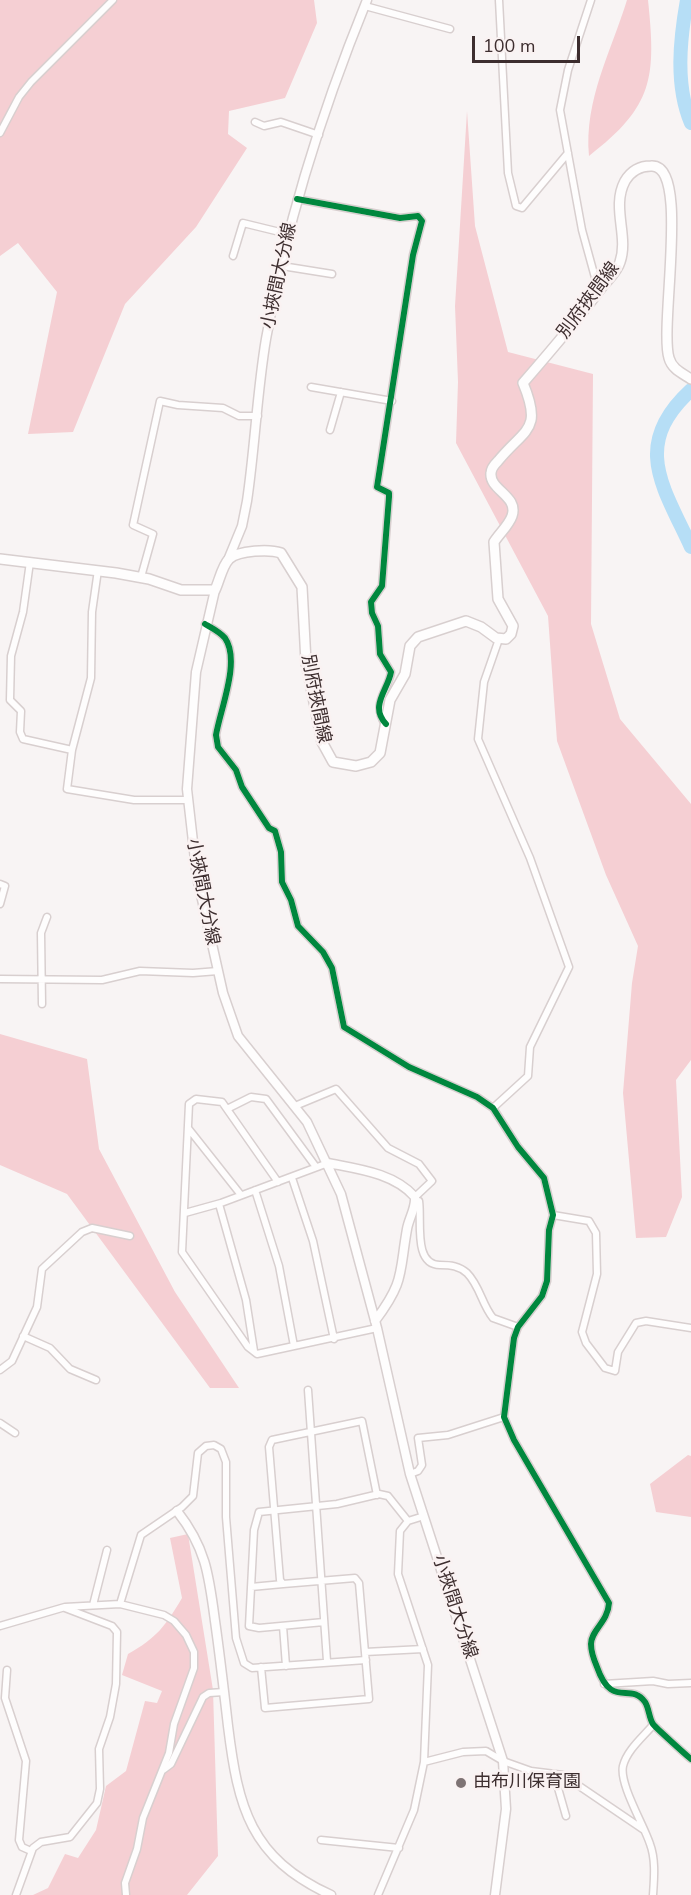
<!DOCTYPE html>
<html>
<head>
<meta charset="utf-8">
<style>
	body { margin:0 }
	#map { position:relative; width:691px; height:1895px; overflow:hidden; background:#f8f4f4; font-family:"Nunito Sans",sans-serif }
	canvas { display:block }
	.scale { position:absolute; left:472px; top:36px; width:108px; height:27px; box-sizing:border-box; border:3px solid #3d2e2f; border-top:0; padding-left:8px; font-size:18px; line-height:21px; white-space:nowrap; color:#3d2e2f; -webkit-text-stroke:4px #faf2f2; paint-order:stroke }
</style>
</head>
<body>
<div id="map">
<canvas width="691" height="1895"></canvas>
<div class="scale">100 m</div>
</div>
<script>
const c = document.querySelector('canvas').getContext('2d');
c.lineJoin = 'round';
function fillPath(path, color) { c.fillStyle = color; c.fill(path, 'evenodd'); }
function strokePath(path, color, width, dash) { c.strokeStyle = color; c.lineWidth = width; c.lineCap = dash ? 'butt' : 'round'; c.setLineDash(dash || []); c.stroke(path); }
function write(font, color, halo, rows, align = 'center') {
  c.font = font + ' "Nunito Sans","Noto Sans JP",sans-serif'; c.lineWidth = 5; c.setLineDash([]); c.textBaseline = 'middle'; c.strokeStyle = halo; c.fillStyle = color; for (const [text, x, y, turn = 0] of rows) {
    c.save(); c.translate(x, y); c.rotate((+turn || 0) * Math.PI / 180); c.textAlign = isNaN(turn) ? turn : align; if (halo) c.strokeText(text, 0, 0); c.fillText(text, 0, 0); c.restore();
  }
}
fillPath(new Path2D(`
	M 0,0 L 314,0 L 317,23 L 285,98 L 229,111 L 228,134 L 247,148 L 196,227 L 125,304 L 73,432 L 28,434 L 57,292 L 18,243 L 0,256 Z
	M 627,0 L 648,0 C 656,77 654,106 589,156 C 584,100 611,52 627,0 Z
	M 467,111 L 475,226 L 508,352 L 593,374 L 591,624 L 620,719 L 691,804 L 691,1060 L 676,1080 L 682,1197 L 666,1237 L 636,1238 L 623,1093 L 632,983 L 638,946 L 606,875 L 557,741 L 548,616 L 456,443 L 458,382 L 455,306 Z
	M 0,1034 L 87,1059 L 99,1149 L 175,1292 L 239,1388 L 210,1388 L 67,1194 L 0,1165 Z
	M 688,1455 L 691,1456 L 691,1517 L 656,1512 L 650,1484 Z
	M 188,1534 L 213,1690 L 218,1856 L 187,1895 L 33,1895 L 48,1888 L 65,1854 L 78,1858 L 96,1830 L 106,1786 L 126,1771 L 145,1701 L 157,1703 L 162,1691 L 122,1675 L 128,1654 C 157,1638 166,1625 182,1598 L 170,1538 Z`), '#f5cfd3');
strokePath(new Path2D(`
	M 687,0 C 680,39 675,85 691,123
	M 691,390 C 631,445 663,486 691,547`), '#b6def6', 14);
const street = new Path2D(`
	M 499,0 L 508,173 L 516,206 L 522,208 L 568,153
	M 591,0 L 568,70 L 560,110 L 582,230 L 599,292
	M 365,6 L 450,29
	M 255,122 L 264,126 L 281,122 L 319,135
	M 0,133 L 19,97 L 31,82 L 113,0
	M 297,199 L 400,218 L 418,216 L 422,221 L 413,255 L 377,487 L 389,493 L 389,497 L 382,586 L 371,602 L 372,613 L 378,626 L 380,654 L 391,672 C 388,692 371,702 385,724
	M 233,256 L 243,223 L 288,234
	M 282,266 L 332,274
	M 311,387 L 392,401
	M 330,430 L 341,392
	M 30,562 L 23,612 L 11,656 L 10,700 L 21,711 L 20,732 L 23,739 L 72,750
	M 98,570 L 92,612 L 91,678 L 72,750 L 67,789 L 134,800 L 187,800
	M 141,577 L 153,534 L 133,525 L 160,401 L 178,405 L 223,408 L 239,416 L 258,416
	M 205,624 C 212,628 220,632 225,638 C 241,661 220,710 216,735 L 218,747 L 236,770 L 242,787 L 269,828 L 275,831 L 281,852 L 282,882 L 291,900 L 298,926 L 323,952 L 332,968 L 344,1027 L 409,1067 L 477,1097 L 493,1108 L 518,1147 L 544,1178 L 553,1215 L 549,1230 L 547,1281 L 542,1296 L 518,1327 L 514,1338 L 504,1417 L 514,1440 L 609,1603 C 608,1622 591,1630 591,1644 C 591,1652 594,1660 597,1667 C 612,1710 630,1681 645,1702 C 649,1708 649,1718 653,1724 C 655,1727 687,1756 691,1759
	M 0,884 L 5,886 L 0,904
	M 0,979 L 102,980 L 140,971 L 193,973 L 218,971
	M 42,1004 L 41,933 L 47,917
	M 295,1106 L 336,1089 L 388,1148 L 419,1164 L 432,1181 L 415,1197
	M 493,1108 L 528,1076 L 530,1047 L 569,967 L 530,858 L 478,739 L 484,682 L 499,639
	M 227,1109 L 251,1097 L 266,1099 L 316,1167
	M 188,1128 L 241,1195
	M 292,1178 L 313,1241 L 334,1339
	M 278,1182 L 222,1102 L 196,1099 L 189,1104 L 182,1252 L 248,1347 L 257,1354 L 377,1328
	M 255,1190 L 279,1266 L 294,1346
	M 416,1201 L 419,1201 C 422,1221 413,1265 440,1265 C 451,1265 459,1266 467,1273 C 480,1286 482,1305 493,1318 L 518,1327
	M 219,1204 L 246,1300 L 254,1351
	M 185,1213 L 221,1203 L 328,1163
	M 553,1215 L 589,1221 L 596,1233 L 597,1274 L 582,1332 L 586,1343 L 605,1368 L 615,1371 L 618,1352 L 636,1323 L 646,1321 L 691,1328
	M 23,1336 L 50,1348 L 70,1369 L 96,1380
	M 0,1370 L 12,1361 L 37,1307 L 42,1269 L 82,1232 L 92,1228 L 130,1236
	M 308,1390 L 327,1661
	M 0,1423 L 15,1433
	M 410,1474 L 418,1471 L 422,1465 L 418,1438 L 448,1435 L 504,1417
	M 251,1587 L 283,1584
	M 120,1604 L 141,1535 L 182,1507 L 193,1496 L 198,1453 L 206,1446 L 214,1445 L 221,1449 L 226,1462 L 226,1517 L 236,1638 L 244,1663 L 252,1668 L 366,1660
	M 93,1605 L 107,1550
	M 324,1622 L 259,1628 L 249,1626 L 254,1530 L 259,1512 L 337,1504 L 379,1494 L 388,1496 L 408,1521
	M 0,1626 L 65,1607 L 120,1604 L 164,1615 L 174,1621 L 186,1635 L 194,1652 L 194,1668 L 174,1724 L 169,1753 L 143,1818 L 137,1849 L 125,1883 L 126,1895
	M 283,1626 L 286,1666
	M 365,1652 L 423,1649
	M 261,1667 L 265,1708 L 369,1699 L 359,1583 L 355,1578 L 283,1584 L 280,1580 L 269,1447 L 272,1440 L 362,1421 L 377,1495
	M 7,1670 L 5,1698 L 26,1761 L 19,1840 L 22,1847 L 31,1851
	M 604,1684 L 653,1681 L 668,1684 L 691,1683
	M 424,1762 L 463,1752 L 486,1751 L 503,1761 L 531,1771 L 563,1775 L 644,1830
	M 163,1770 L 171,1764 L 203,1697 L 209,1693 L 224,1692
	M 554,1774 L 566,1816
	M 321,1840 L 399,1848
	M 16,1895 L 33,1848 L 41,1842 L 70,1837 L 97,1803 L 100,1789 L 99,1749 L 110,1717 L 116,1684 L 117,1632 L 112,1626 L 65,1608
	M 378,1895 L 414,1810 L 424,1762 L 428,1665 L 398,1574 L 400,1531 L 408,1521 L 424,1516
	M 653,1895 C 654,1879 656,1860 650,1844 C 644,1825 619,1784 623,1766 C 627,1750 643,1737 653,1725`);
const secondary = new Path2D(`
	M 228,560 L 242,526 L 247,501 C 255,447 257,392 266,339 C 286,224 323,108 367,0
	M 215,590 L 196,672 L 187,789 L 197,877 L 223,993 L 238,1036 L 307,1122 L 341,1194 L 377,1328 L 410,1474 L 503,1761 L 506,1809 L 495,1895
	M 328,1163 C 358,1169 394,1173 415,1197 C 416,1208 409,1218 407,1229 C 399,1274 405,1281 375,1321
	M 177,1511 C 206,1548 209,1575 215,1621 C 220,1656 224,1691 228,1726 C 238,1807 250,1858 331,1895`);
const primary = new Path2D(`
	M 0,559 L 116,573 L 149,579 L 181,590 L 215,590 C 219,582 222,566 229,559 C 239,550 270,549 281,553 L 302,587 L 306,662 L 322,742 L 333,762 L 356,766 L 371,762 L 380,753 L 390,700 L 405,674 L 410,646 L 418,637 L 466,621 L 481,627 L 496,638 L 506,639 L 511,634 L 513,626 L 498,599 L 494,542 C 499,534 509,525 512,516 C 519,496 489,490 491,473 C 491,468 495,464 498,461 C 525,428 543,431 523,383 C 549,353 575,323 599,291 C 605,282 617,273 620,262 C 629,236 611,207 625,181 C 631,171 640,166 651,166 C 691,163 659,325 669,358 C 672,369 682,373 691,379`);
strokePath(street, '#d8cfcf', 9);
strokePath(secondary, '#d8cfcf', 11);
strokePath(primary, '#d8cfcf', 12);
strokePath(street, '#fefdfd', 6);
strokePath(secondary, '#fefdfd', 8);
strokePath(primary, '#fefdfd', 9);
strokePath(new Path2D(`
	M 297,199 L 400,218 L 418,216 L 422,221 L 413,255 L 377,487 L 389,493 L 389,497 L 382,586 L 371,602 L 372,613 L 378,626 L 380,654 L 391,672 C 388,690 369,706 386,724
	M 205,624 C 212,628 220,632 225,638 C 241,661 220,710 216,735 L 218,747 L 236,770 L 242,787 L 269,828 L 275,831 L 281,852 L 282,882 L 291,900 L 298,926 L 323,952 L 332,968 L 344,1027 L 409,1067 L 477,1097 L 493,1108 L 518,1147 L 544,1178 L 553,1215 L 549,1230 L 547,1281 L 542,1296 L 518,1327 L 514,1338 L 504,1417 L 514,1440 L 609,1603 C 608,1622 591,1630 591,1644 C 591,1652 594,1660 597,1667 C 612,1710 630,1681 645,1702 C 649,1708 649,1718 653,1724 C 655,1727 687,1756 691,1759`), '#00873e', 6);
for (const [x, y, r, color] of [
	[461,1783,6,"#7e7374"]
]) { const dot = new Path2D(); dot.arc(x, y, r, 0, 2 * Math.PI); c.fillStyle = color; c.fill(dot); strokePath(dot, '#faf2f2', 2); }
write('18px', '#3d2e2f', '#faf2f2', [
	["小挾間大分線",280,276,-78],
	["別府挾間線",589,301,-53],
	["別府挾間線",315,699,79],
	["小挾間大分線",202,892,79],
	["小挾間大分線",454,1607,72]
]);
write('18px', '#3d2e2f', '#faf2f2', [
	["由布川保育園",473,1783]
], 'left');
</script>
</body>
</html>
